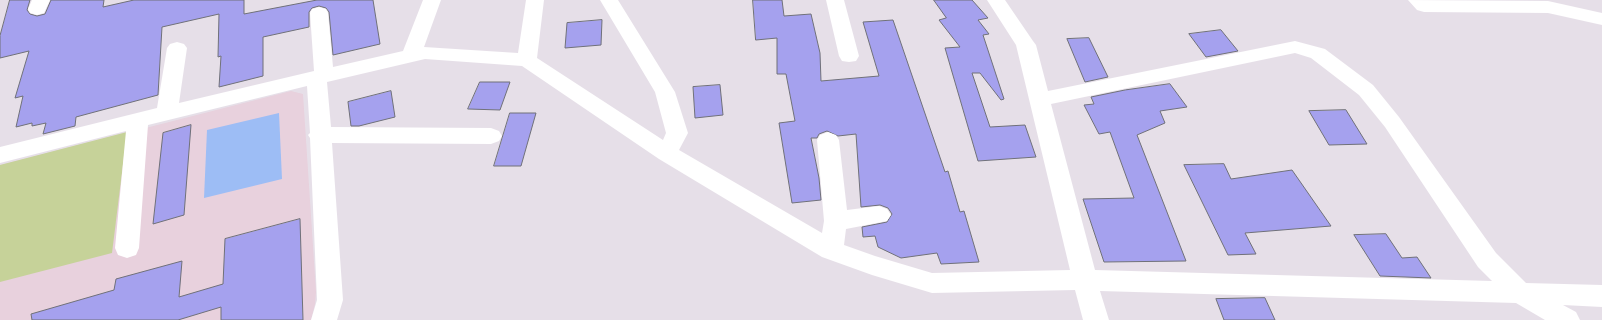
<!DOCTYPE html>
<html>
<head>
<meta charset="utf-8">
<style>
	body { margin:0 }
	canvas { display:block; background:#e6dfe8 }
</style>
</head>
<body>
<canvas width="1602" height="320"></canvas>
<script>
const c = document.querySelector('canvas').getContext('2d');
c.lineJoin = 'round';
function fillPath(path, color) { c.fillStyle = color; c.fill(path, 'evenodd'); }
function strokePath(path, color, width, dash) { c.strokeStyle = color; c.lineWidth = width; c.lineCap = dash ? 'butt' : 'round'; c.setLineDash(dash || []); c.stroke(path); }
fillPath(new Path2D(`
	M 291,91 L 303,94 L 316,292 L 315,304 L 311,320 L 0,320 L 0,165 Z`), '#e8d1dd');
fillPath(new Path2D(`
	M 127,132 L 112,253 L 0,282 L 0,165 Z`), '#c6d299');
fillPath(new Path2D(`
	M 279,113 L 282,179 L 204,198 L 207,130 Z`), '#9dbdf5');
const building = new Path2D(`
	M 10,0 L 30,0 L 27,10 L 30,14 L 37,16 L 45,14 L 51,0 L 104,0 L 103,7 L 134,0 L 244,0 L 244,14 L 317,0 L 373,0 L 380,44 L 333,55 L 329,12 L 326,8 L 319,6 L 312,8 L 309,12 L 309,27 L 263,37 L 263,76 L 219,87 L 221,56 L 218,57 L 219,14 L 162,27 L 158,95 L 76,117 L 75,126 L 43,134 L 46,123 L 32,126 L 32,123 L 16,127 L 23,96 L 15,98 L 29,51 L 0,58 L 0,36 Z
	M 753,0 L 782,0 L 784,16 L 811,14 L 820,53 L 821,81 L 879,76 L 863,22 L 893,20 L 945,172 L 948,171 L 960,212 L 964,211 L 979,262 L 941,264 L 937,253 L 901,258 L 878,247 L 875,236 L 863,237 L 862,227 L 887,222 L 892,214 L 888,208 L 880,205 L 861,207 L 856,134 L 838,136 L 827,131 L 819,134 L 817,138 L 811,138 L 819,178 L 821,200 L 792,203 L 779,123 L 795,121 L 786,74 L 777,74 L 777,38 L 756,40 Z
	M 934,0 L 972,0 L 988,18 L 978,20 L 989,34 L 983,35 L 1004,99 L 1001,100 L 980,73 L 972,73 L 990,127 L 1025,125 L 1036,157 L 978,161 L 945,48 L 960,47 L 939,20 L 946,18 Z
	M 602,20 L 601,45 L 565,48 L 567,23 Z
	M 1221,30 L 1238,51 L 1206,57 L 1189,34 Z
	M 1089,38 L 1108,77 L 1085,82 L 1067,39 Z
	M 480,82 L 510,82 L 500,110 L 468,109 Z
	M 1170,84 L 1187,107 L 1160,111 L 1165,123 L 1137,135 L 1186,261 L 1104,262 L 1083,199 L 1134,198 L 1110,132 L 1099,134 L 1084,105 L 1094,104 L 1091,97 L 1125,90 Z
	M 720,85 L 723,115 L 695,118 L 693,87 Z
	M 391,91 L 395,117 L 359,126 L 351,126 L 348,102 Z
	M 1346,110 L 1367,144 L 1329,145 L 1309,111 Z
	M 510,113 L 536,113 L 521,166 L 494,166 Z
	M 191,125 L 184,215 L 153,224 L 163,133 Z
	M 1224,164 L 1231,179 L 1292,170 L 1331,226 L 1245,233 L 1256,254 L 1228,255 L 1184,165 Z
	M 300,219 L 303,320 L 221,320 L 221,307 L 178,320 L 32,320 L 31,314 L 114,290 L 116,279 L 182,261 L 179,297 L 223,284 L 225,239 Z
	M 1386,234 L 1402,258 L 1417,257 L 1431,278 L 1380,276 L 1354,235 Z
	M 1265,298 L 1275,320 L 1224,320 L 1216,299 Z`);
fillPath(building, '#a5a1ee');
strokePath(building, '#707179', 1);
fillPath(new Path2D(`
	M 32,0 L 50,0 L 44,13 L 37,15 L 30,13 L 28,9 Z
	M 423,0 L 441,0 L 424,47 L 518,53 L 526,0 L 544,0 L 537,58 L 663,140 L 666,133 L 655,92 L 600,0 L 618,0 L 675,92 L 688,133 L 679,150 L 822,233 L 824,221 L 817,140 L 820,135 L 828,132 L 836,135 L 839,140 L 847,210 L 879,206 L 887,209 L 891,215 L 887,221 L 846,229 L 844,245 L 875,256 L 932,273 L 1070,270 L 1016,45 L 987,0 L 1005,0 L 1033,41 L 1036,45 L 1048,91 L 1295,41 L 1325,49 L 1373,85 L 1399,117 L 1496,253 L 1526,283 L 1602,285 L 1602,307 L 1563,305 L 1576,312 L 1580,320 L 1545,320 L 1516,303 L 1100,291 L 1109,320 L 1083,320 L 1075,290 L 932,293 L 872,275 L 822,257 L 659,159 L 522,66 L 425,59 L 327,82 L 331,127 L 491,128 L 499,131 L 502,136 L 499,141 L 491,144 L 332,143 L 343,300 L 337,320 L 311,320 L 317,300 L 310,138 L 308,135 L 310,133 L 307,86 L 148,125 L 139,248 L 136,255 L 127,258 L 118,255 L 115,248 L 126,131 L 0,163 L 0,147 L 157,108 L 167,48 L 170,44 L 177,42 L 184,44 L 187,48 L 179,103 L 314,71 L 310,13 L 312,9 L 319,7 L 326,9 L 328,13 L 333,67 L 403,51 ZM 1295,53 L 1311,58 L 1359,95 L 1385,127 L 1478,267 L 1492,281 L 1095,270 L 1051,104 Z
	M 826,0 L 844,0 L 859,56 L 856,61 L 849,62 L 842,61 L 839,56 Z
	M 1408,0 L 1548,1 L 1602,13 L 1602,25 L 1548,13 L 1424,12 L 1417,10 Z`), '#fff');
</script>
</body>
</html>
